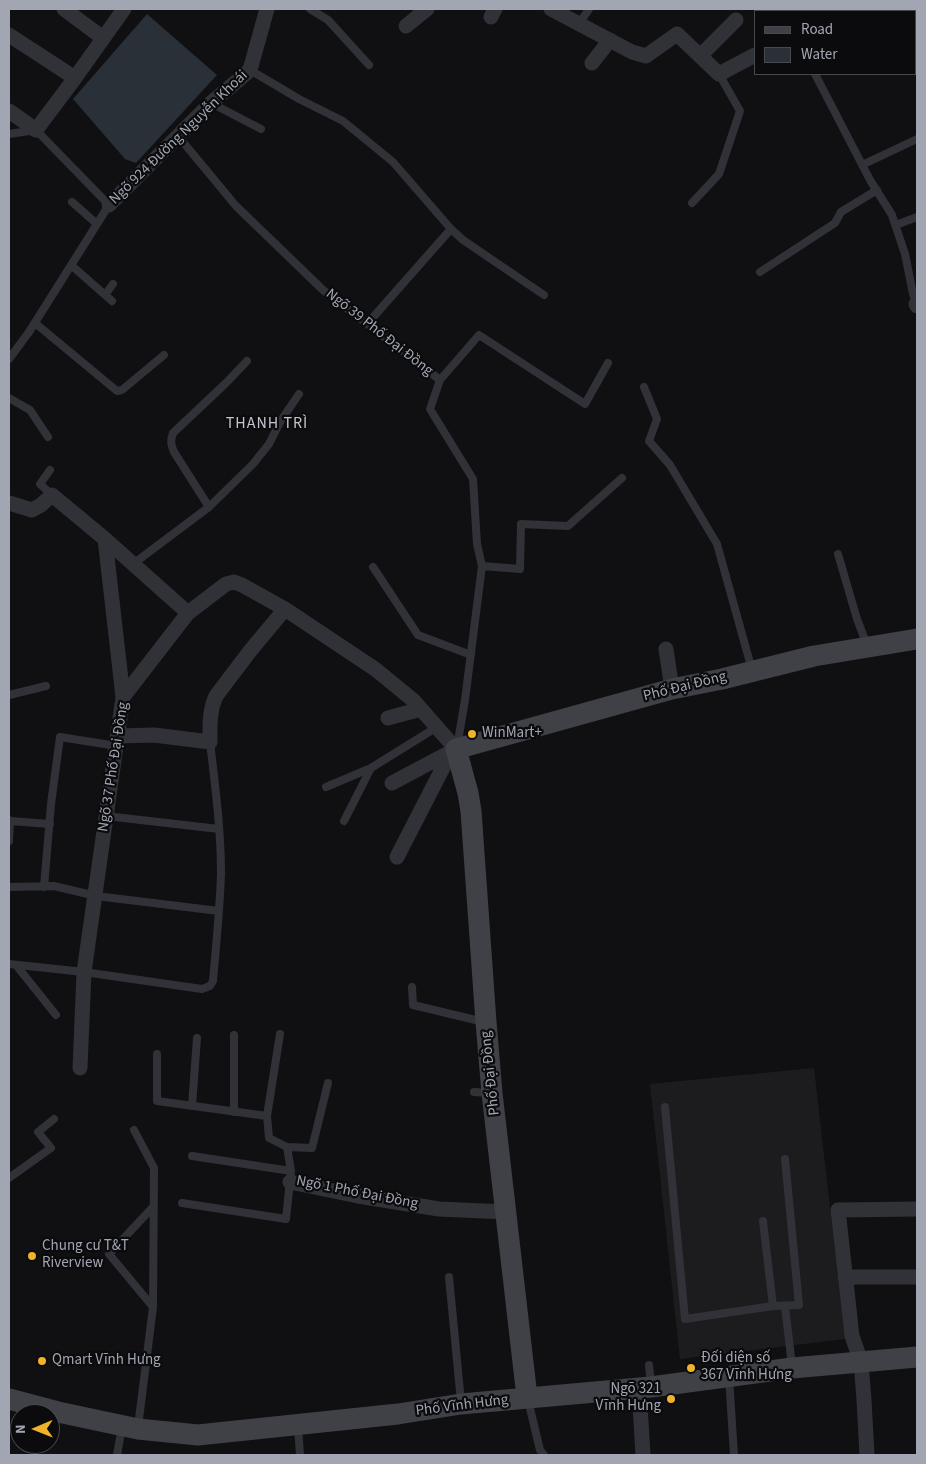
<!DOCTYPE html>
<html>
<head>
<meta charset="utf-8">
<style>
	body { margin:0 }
	#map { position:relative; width:926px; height:1464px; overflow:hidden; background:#101012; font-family:"Source Sans 3",sans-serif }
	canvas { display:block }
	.frame { position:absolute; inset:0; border:10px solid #a2a6b2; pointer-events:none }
	.legend { position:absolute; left:754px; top:10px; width:162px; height:65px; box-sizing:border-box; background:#0b0b0d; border:1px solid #47494f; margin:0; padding:6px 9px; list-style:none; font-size:15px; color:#a2a6b2 }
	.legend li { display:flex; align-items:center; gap:10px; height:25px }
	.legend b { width:25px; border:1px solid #47494f }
	.north { position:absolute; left:10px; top:1404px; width:50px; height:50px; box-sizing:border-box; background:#0b0b0d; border:1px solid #47494f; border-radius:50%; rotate:269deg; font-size:14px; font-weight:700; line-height:20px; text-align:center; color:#a2a6b2 }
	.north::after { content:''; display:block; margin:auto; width:18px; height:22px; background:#efb22b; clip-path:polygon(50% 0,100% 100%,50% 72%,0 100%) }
</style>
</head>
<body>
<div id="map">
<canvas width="926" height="1464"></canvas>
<div class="frame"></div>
<ul class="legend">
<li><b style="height:6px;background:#3f4147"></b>Road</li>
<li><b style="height:14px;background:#293037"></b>Water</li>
</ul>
<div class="north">N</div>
</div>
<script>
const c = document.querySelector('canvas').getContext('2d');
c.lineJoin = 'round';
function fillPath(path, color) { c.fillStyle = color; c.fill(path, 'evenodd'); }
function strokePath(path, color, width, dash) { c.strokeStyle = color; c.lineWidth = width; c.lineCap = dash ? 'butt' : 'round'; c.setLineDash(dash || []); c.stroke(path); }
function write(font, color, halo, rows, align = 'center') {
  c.font = font + ' "Source Sans 3",sans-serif'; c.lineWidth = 4.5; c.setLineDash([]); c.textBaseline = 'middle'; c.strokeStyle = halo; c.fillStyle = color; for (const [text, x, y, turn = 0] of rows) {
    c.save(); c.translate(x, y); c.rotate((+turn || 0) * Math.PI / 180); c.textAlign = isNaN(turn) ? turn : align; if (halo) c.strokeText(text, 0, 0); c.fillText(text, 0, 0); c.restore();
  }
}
fillPath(new Path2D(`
	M 814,1068 L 845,1339 L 680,1359 L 650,1084 Z`), '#1c1c1f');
fillPath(new Path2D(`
	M 147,14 L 217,75 L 136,163 L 125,159 L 73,99 Z`), '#293037');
strokePath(new Path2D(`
	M 310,9 L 328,20 L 369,65
	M 900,9 L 902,11
	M 579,24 L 589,9
	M 250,70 L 299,99 L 343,121 L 393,162 L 451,229 L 463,240 L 544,295
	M 815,74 L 870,180 L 892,215 L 905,254 L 913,294 L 917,304
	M 211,103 L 261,129
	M 9,134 L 36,130 L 109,205 L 29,332 L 9,359
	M 178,136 L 236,206 L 323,290 L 440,380
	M 862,165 L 917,139
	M 72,202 L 97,224
	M 692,203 L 719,174 L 740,111 L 719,74
	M 896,225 L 917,217
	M 71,265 L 112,301
	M 760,272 L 835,223 L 841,212 L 877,190
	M 105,295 L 113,284
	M 35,323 L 117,391 L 122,390 L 164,355
	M 368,323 L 451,229
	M 644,387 L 657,419 L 649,441 L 670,465 L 717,544 L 752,670
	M 9,398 L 30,410 L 48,437
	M 50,470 L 40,484 L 52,495
	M 209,507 L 174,452 C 171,445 170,441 173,433 L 226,383 L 247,361
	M 838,554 L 857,619 L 867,645
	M 133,564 L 209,507 L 253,464 L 269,444 L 280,422 L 299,394
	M 482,566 L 520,569 L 521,524 L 568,526 L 622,478
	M 373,567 L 418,635 L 471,655
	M 9,695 L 46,686
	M 457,747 L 465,700 L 482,566 L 477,544 L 473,479 L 430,409 L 440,380 L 479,335 L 585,404 L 608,363
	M 326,787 L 371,768 L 437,727
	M 106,816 L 219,829
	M 9,820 L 10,821 L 9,841
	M 10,821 L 50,824
	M 344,821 L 371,768
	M 9,887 L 54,886 L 96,896 L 219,911
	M 44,887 L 51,804 L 60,737 L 117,746
	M 9,964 L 84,972 L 202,989 L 210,986 L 213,981 C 216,945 220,909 221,873 C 221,829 215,785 210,742
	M 16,965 L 56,1015
	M 412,987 L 413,1005 L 484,1022
	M 157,1054 L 157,1101 L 267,1116
	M 474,1092 L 490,1093
	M 192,1106 L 197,1038
	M 665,1107 L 685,1319 L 773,1306 L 799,1305 L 785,1159
	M 234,1112 L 234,1035
	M 134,1130 L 154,1168 L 153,1307 L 138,1427
	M 287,1147 L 312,1148 L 328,1083
	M 192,1156 L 291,1171
	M 9,1178 L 51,1148 L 38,1132 L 54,1119
	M 182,1203 L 286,1219 L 291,1171 L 287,1147 L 269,1138 L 267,1116 L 280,1034
	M 153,1207 L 109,1254 L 153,1307
	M 763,1221 L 773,1306
	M 449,1277 L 461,1402
	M 785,1306 L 792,1366
	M 649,1365 L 651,1385
	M 729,1377 L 734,1455
	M 528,1400 L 540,1450 L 544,1455
	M 298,1427 L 300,1455
	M 117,1455 L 122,1427`), '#313237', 8);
strokePath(new Path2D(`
	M 64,9 L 103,38
	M 551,9 L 632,52 L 646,56 L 677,34 L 719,74 L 755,55
	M 817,11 L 820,9
	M 491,17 L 495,9
	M 406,26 L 427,9
	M 9,35 L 75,78
	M 700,56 L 736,20
	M 592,63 L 610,40
	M 9,111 L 36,130 L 75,78 L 124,9
	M 109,205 L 211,103 L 250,70 L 267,9
	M 916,304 L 917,306
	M 9,503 L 32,510 L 41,505 L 52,495 L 105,539 L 188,613
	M 105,539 L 123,697
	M 666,649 L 672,689
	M 388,718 L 421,709
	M 118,736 L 154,735 L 210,742 C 210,726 209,711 216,696 L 250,651 L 285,609
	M 397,857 L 451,752
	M 80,1068 L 84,972 L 123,697 L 188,613 L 226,584 L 234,582 L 242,585 L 285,609 L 375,669 L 413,700 L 456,749 L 392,783
	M 290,1182 L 358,1196 L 439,1209 L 506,1212
	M 845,1277 L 917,1277
	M 639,1388 L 643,1455
	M 867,1455 L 864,1400 L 861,1362 L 852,1336 L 838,1210 L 917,1209`), '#313237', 15);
strokePath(new Path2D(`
	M 527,1397 L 492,1093 L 486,1022 L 471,811 L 468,793 L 456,749 L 672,689 L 722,679 L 814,656 L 917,639
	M 9,1399 L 58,1412 L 138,1429 L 198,1435 L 398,1414 L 461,1404 L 651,1387 L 792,1368 L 917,1357`), '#3f4147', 21);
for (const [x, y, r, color] of [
	[472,734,5,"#efb22b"],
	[32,1256,5,"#efb22b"],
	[42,1361,5,"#efb22b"],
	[691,1368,5,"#efb22b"],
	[671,1399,5,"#efb22b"]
]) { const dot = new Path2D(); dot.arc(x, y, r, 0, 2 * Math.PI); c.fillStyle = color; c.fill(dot); strokePath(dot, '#0b0b0d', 2); }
write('15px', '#a2a6b2', '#0b0b0d', [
	["Ngõ 924 Đường Nguyễn Khoái",179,138,-44],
	["Ngõ 39 Phố Đại Đồng",379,333,38],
	["Phố Đại Đồng",685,687,-14],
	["Ngõ 37 Phố Đại Đồng",114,767,-81],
	["Phố Đại Đồng",491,1073,-96],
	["Ngõ 1 Phố Đại Đồng",357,1193,11],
	["Phố Vĩnh Hưng",462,1406,-7]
]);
write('15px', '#a2a6b2', '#0b0b0d', [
	["WinMart+",482,734],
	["Chung cư T&T",42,1247],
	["Riverview",42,1264],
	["Đối diện số",701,1359],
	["367 Vĩnh Hưng",701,1376],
	["Qmart Vĩnh Hưng",52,1361],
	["Ngõ 321",661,1390,"right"],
	["Vĩnh Hưng",661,1407,"right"]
], 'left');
c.letterSpacing = '1px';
write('16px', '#c2c5ce', '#0b0b0d', [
	["THANH TRÌ",267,424]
]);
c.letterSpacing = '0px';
</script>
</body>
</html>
